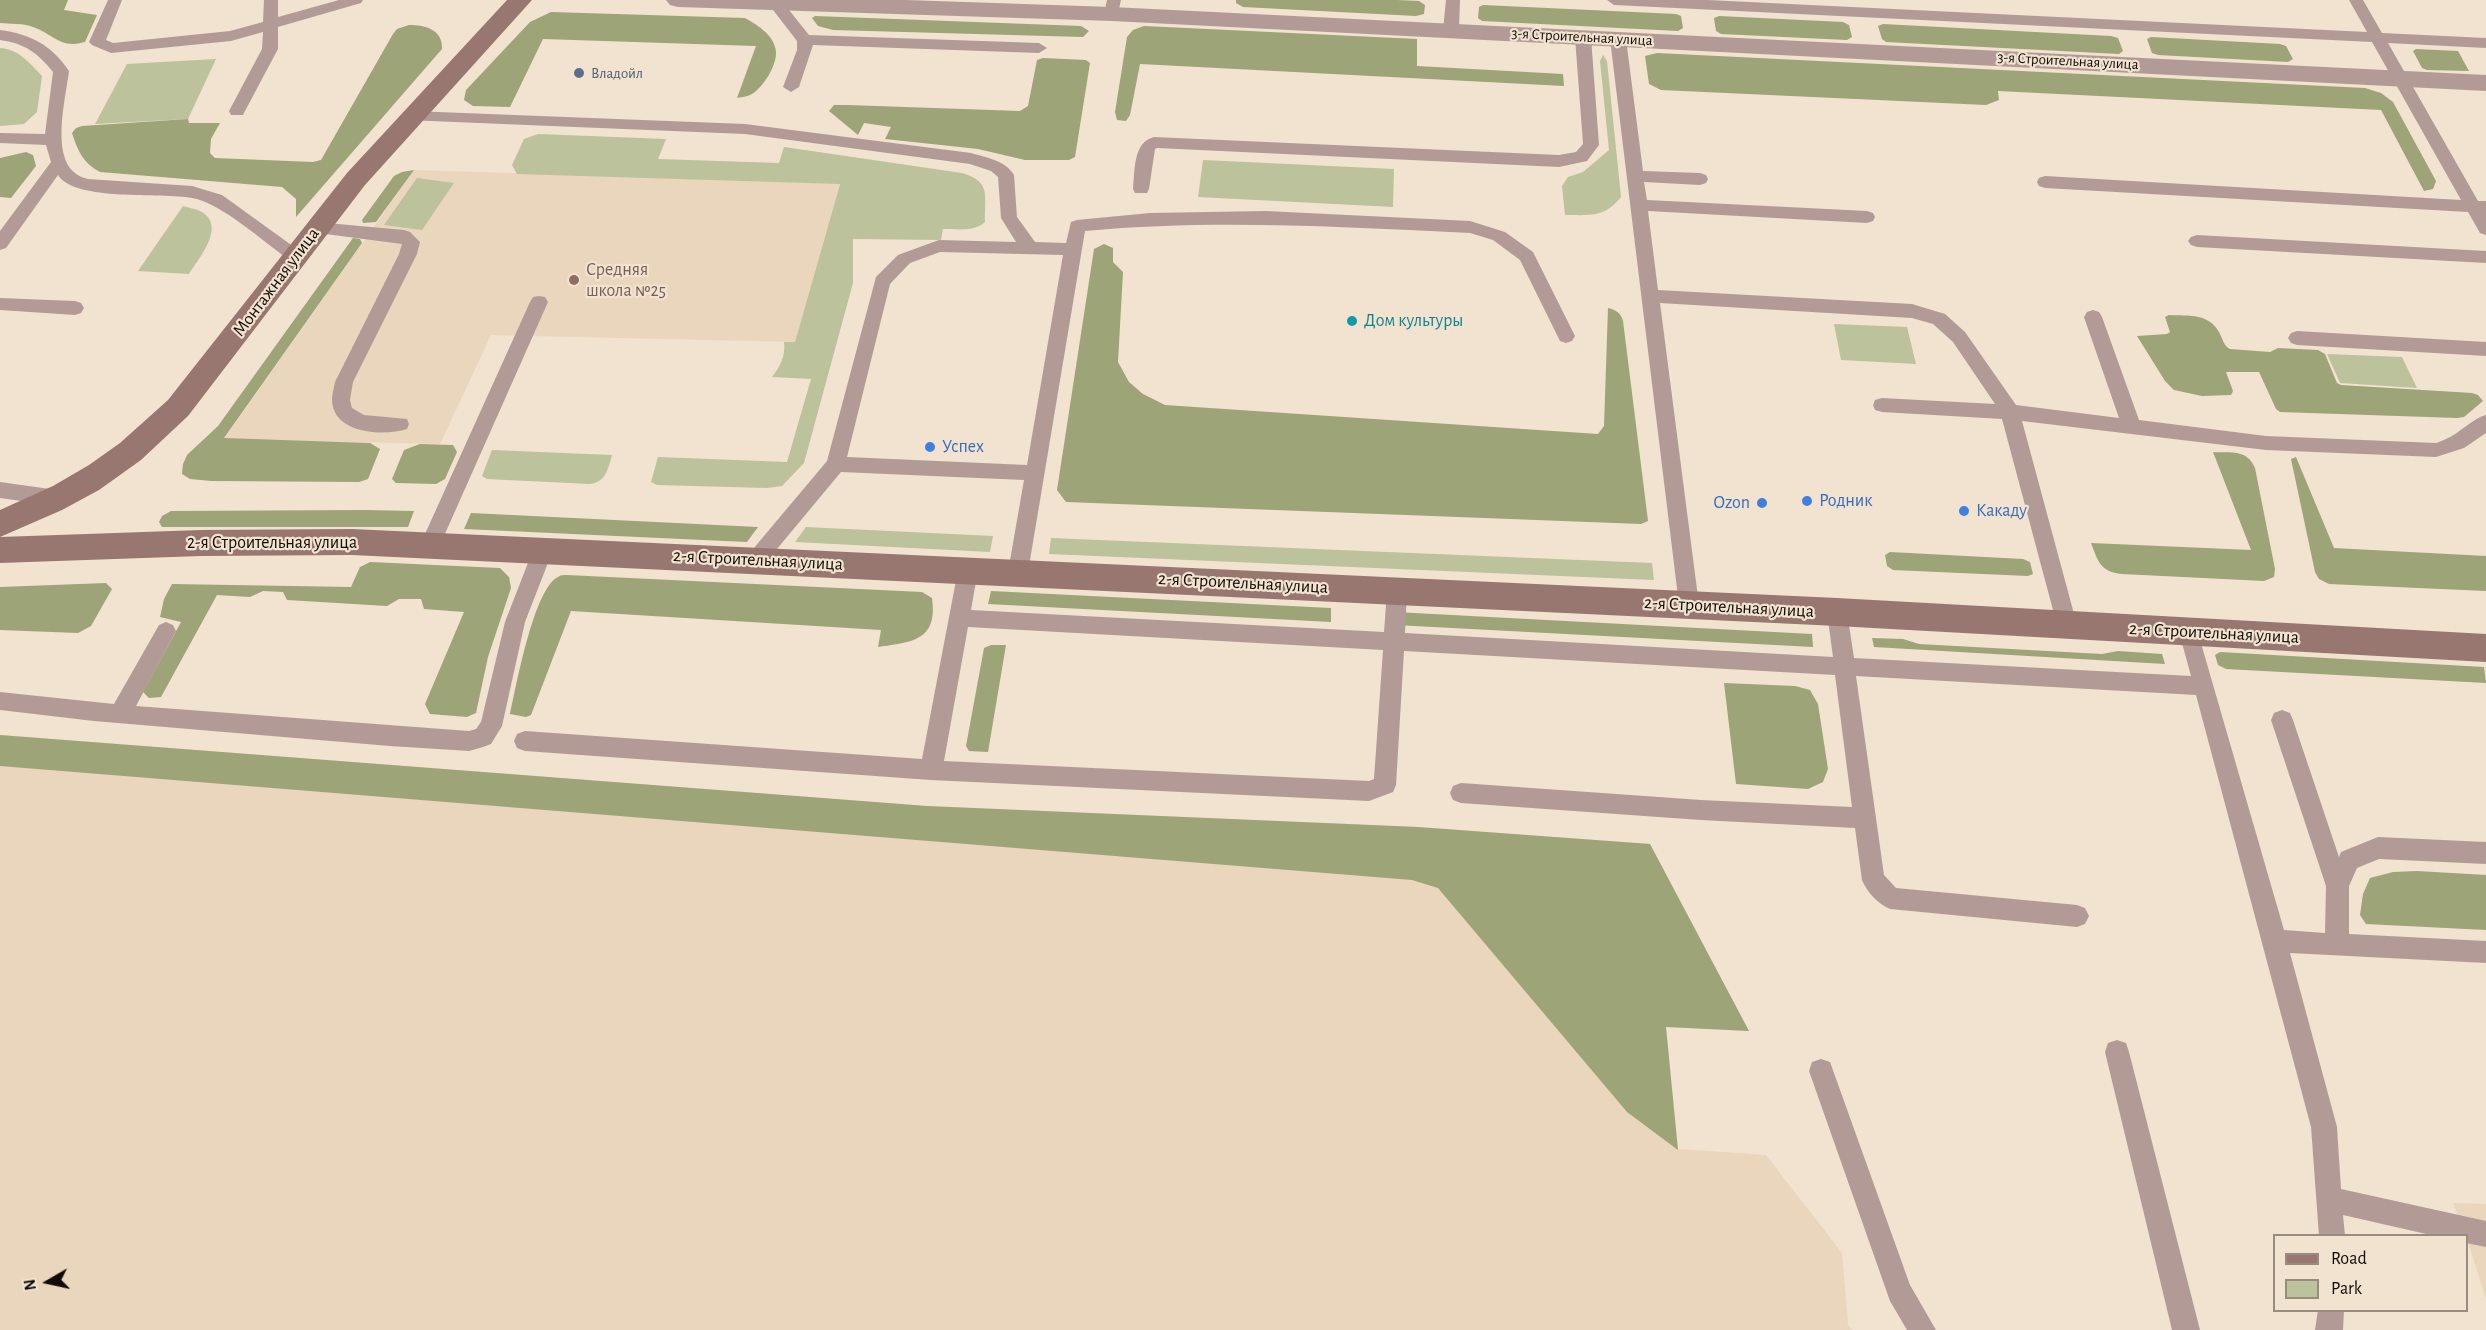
<!DOCTYPE html>
<html>
<head>
<meta charset="utf-8">
<style>
	body { margin:0 }
	#map { position:relative; width:2486px; height:1330px; overflow:hidden; background:#f2e2d0; font-family:"Alegreya Sans",sans-serif }
	canvas { display:block }
	.legend { position:absolute; left:2273px; top:1234px; width:195px; height:78px; box-sizing:border-box; background:#f2e2d0; border:2px solid #988c7f; margin:0; padding:8px 10px; list-style:none; font-size:18px; color:#100b06 }
	.legend li { display:flex; align-items:center; gap:12px; height:30px }
	.legend b { width:30px; border:2px solid #988c7f }
	.north { position:absolute; left:18px; top:1252px; width:60px; height:60px; -webkit-text-stroke:4px #f2e2d0; paint-order:stroke; rotate:261deg; font-size:16px; font-weight:700; line-height:24px; text-align:center; color:#100b06 }
	.north::after { content:''; display:block; margin:auto; width:21px; height:27px; background:#100b06; clip-path:polygon(50% 0,100% 100%,50% 72%,0 100%) }
</style>
</head>
<body>
<div id="map">
<canvas width="2486" height="1330"></canvas>
<ul class="legend">
<li><b style="height:8px;background:#997771"></b>Road</li>
<li><b style="height:16px;background:#bcc29b"></b>Park</li>
</ul>
<div class="north">N</div>
</div>
<script>
const c = document.querySelector('canvas').getContext('2d');
c.lineJoin = 'round';
function fillPath(path, color) { c.fillStyle = color; c.fill(path, 'evenodd'); }
function strokePath(path, color, width, dash) { c.strokeStyle = color; c.lineWidth = width; c.lineCap = dash ? 'butt' : 'round'; c.setLineDash(dash || []); c.stroke(path); }
function write(font, color, halo, rows, align = 'center') {
  c.font = font + ' "Alegreya Sans",sans-serif'; c.lineWidth = 4.5; c.setLineDash([]); c.textBaseline = 'middle'; c.strokeStyle = halo; c.fillStyle = color; for (const [text, x, y, turn = 0] of rows) {
    c.save(); c.translate(x, y); c.rotate((+turn || 0) * Math.PI / 180); c.textAlign = isNaN(turn) ? turn : align; if (halo) c.strokeText(text, 0, 0); c.fillText(text, 0, 0); c.restore();
  }
}
fillPath(new Path2D(`
	M 414,170 L 840,183 L 795,342 L 491,335 L 440,444 L 224,439 Z
	M 0,735 L 927,806 L 1418,827 L 1650,844 L 1749,1031 L 1666,1027 L 1678,1149 L 1766,1155 L 1842,1253 L 1848,1325 L 1853,1330 L 0,1330 Z
	M 2453,1203 L 2486,1204 L 2486,1299 L 2466,1236 Z`), '#ead5bd');
fillPath(new Path2D(`
	M 0,48 C 18,49 30,63 42,76 L 37,112 L 24,124 L 0,126 Z
	M 1603,55 L 1607,61 L 1621,197 C 1604,218 1590,215 1565,215 L 1562,186 L 1568,177 L 1583,172 L 1609,150 L 1600,61 Z
	M 216,59 L 188,119 L 95,124 L 127,64 Z
	M 538,134 L 666,139 L 658,159 L 779,163 L 784,147 L 962,173 C 992,182 984,195 985,222 C 975,232 957,229 943,229 L 941,240 L 853,239 L 853,283 L 804,463 L 782,486 L 767,488 L 657,485 L 651,482 L 658,457 L 787,462 L 811,379 L 772,377 C 780,367 786,355 784,342 L 795,342 L 840,184 L 517,174 L 512,165 L 524,139 Z
	M 1203,160 L 1394,169 L 1393,207 L 1198,197 Z
	M 417,178 L 454,183 L 422,230 L 384,225 Z
	M 183,206 C 189,208 197,209 202,212 C 226,227 199,258 189,274 L 138,271 Z
	M 1834,324 L 1907,327 L 1916,364 L 1841,360 Z
	M 2327,354 L 2402,357 L 2417,388 L 2340,383 Z
	M 492,450 L 612,455 C 608,469 606,482 590,484 L 487,479 L 482,476 Z
	M 806,527 L 993,536 L 990,552 L 795,542 Z
	M 1051,538 L 1652,563 L 1654,580 L 1049,554 Z`), '#bcc29b');
fillPath(new Path2D(`
	M 0,0 L 68,0 L 64,10 L 97,15 L 85,42 C 60,49 55,35 33,27 C 23,23 10,24 0,23 Z
	M 1236,0 L 1397,0 L 1419,1 L 1425,5 L 1424,14 L 1416,16 L 1243,7 L 1236,3 Z
	M 1483,5 L 1676,14 L 1681,16 L 1683,28 L 1678,31 L 1482,21 L 1478,18 L 1479,7 Z
	M 551,12 L 745,18 C 756,24 772,34 775,47 C 780,61 765,84 755,92 C 750,96 743,97 737,98 L 756,46 L 543,39 L 510,107 L 473,106 L 464,100 L 466,90 L 530,22 Z
	M 815,16 L 1081,26 L 1089,31 L 1083,37 L 833,30 L 818,26 L 812,18 Z
	M 1719,16 L 1843,22 L 1849,25 L 1852,37 L 1847,40 L 1721,34 L 1716,31 L 1714,18 Z
	M 1883,24 L 2111,36 L 2118,38 L 2123,51 L 2119,54 L 1886,42 L 1882,39 L 1878,26 Z
	M 409,25 C 426,25 443,30 442,49 L 296,217 L 296,199 L 282,187 L 100,172 C 83,163 78,151 72,133 L 76,128 L 82,126 L 188,119 L 189,123 L 220,123 L 211,139 L 210,153 L 215,158 L 313,162 L 321,160 L 393,34 L 397,29 Z
	M 1144,26 L 1417,39 L 1417,66 L 1563,74 L 1564,86 L 1140,64 L 1130,115 L 1126,121 L 1117,120 L 1115,112 L 1127,37 L 1133,30 Z
	M 2151,37 L 2280,44 L 2286,46 L 2293,59 L 2288,62 L 2158,55 L 2152,53 L 2147,39 Z
	M 2416,49 L 2458,51 L 2469,71 L 2427,70 L 2422,68 L 2413,51 Z
	M 1657,53 L 2365,88 L 2381,93 L 2393,102 L 2436,181 L 2433,189 L 2424,191 L 2381,110 L 1998,91 L 1999,100 L 1986,105 L 1661,90 L 1649,84 L 1645,56 Z
	M 1043,58 L 1086,60 L 1090,63 L 1075,157 L 1069,160 L 1025,160 L 978,149 L 885,139 L 891,127 L 864,123 L 858,135 L 829,111 L 834,105 L 848,105 L 1020,111 L 1028,106 L 1037,60 Z
	M 26,152 L 33,155 L 36,166 L 11,198 L 0,197 L 0,158 Z
	M 414,170 L 376,222 L 363,223 L 362,220 L 394,176 L 402,172 Z
	M 353,238 L 360,239 L 362,243 L 224,438 L 370,443 L 380,449 L 368,479 L 359,482 L 211,481 L 190,479 L 182,474 L 183,464 L 187,455 L 218,426 Z
	M 1104,244 L 1113,248 L 1113,262 L 1123,272 L 1118,362 L 1129,382 L 1143,394 L 1165,405 L 1598,434 L 1604,426 L 1608,308 C 1616,310 1621,313 1623,321 L 1648,521 L 1641,524 L 1066,502 L 1057,490 L 1094,249 Z
	M 2169,315 C 2189,316 2210,313 2220,334 C 2223,340 2224,346 2230,349 L 2270,352 L 2278,348 L 2318,350 L 2325,354 L 2337,383 L 2341,385 L 2472,393 L 2478,395 L 2483,401 L 2464,417 L 2457,418 L 2280,412 L 2276,409 L 2259,372 L 2226,372 L 2233,391 L 2231,395 L 2202,396 L 2174,390 L 2165,381 L 2137,336 L 2167,334 L 2170,332 L 2165,317 Z
	M 420,444 L 453,445 L 457,452 L 445,479 L 436,484 L 396,483 L 392,479 L 404,450 Z
	M 2213,452 C 2231,453 2247,449 2255,468 L 2275,569 L 2274,577 L 2264,581 L 2122,574 C 2100,572 2098,561 2091,543 L 2251,550 Z
	M 2296,457 L 2334,548 L 2486,556 L 2486,591 L 2329,584 L 2319,579 L 2315,572 L 2291,459 Z
	M 365,510 L 414,511 L 408,527 L 162,527 L 159,522 L 162,516 L 171,511 Z
	M 471,513 L 758,527 L 747,542 L 464,529 Z
	M 1890,552 L 2023,559 L 2030,562 L 2033,574 L 2028,576 L 1893,570 L 1887,566 L 1885,555 Z
	M 370,562 L 500,568 L 509,577 L 511,588 L 488,657 L 476,713 L 467,717 L 430,714 L 425,704 L 464,612 L 424,609 L 421,599 L 399,599 L 387,606 L 287,600 L 283,592 L 263,591 L 250,597 L 217,595 L 161,697 L 149,698 L 143,692 L 181,622 L 160,617 L 164,599 L 172,584 L 351,587 L 360,567 Z
	M 567,575 L 922,592 L 932,598 C 938,641 912,642 878,647 L 881,630 L 571,611 L 531,715 L 526,717 L 510,714 C 516,687 534,588 558,577 C 560,575 564,575 567,575 Z
	M 106,583 L 112,589 L 91,626 L 78,633 L 0,630 L 0,587 Z
	M 991,591 L 1331,608 L 1331,622 L 988,604 Z
	M 1395,612 L 1812,634 L 1813,647 L 1395,625 Z
	M 1872,638 L 1903,639 L 1919,644 L 2102,654 L 2118,651 L 2162,654 L 2165,664 L 1874,647 Z
	M 991,645 L 1006,645 L 988,752 L 969,751 L 966,746 L 984,648 Z
	M 2220,652 L 2484,667 L 2486,683 L 2226,669 L 2218,665 L 2215,655 Z
	M 1724,683 L 1795,686 L 1810,690 L 1818,704 L 1828,769 L 1823,782 L 1808,789 L 1736,784 Z
	M 0,735 L 927,806 L 1418,827 L 1650,844 L 1749,1031 L 1666,1027 L 1678,1150 L 1627,1112 L 1438,888 L 1412,880 L 0,766 Z
	M 2417,871 L 2486,875 L 2486,930 L 2366,924 L 2360,915 L 2363,894 L 2370,878 L 2393,872 Z`), '#9da477');
fillPath(new Path2D(`
	M 108,0 L 122,0 L 106,40 L 113,43 L 230,31 L 263,22 L 264,0 L 278,0 L 278,17 L 339,0 L 363,0 L 361,3 L 278,27 L 278,49 L 245,111 L 243,115 L 231,115 L 229,111 L 262,49 L 263,32 L 231,41 L 111,53 L 92,45 L 89,42 Z
	M 770,0 L 781,0 L 809,35 L 1039,43 L 1047,48 L 1039,53 L 813,45 L 799,87 L 791,92 L 783,87 L 797,50 L 797,41 L 770,6 L 767,3 Z
	M 1107,0 L 1121,0 L 1117,17 L 1112,19 L 1104,14 Z
	M 1446,0 L 1460,0 L 1459,30 L 1451,35 L 1443,30 Z
	M 1607,0 L 1708,0 L 2367,32 L 2349,0 L 2363,0 L 2382,33 L 2486,38 L 2486,48 L 2388,43 L 2478,201 L 2486,201 L 2486,235 L 2480,233 L 2468,212 L 2045,188 L 2039,186 L 2037,182 L 2039,178 L 2045,176 L 2461,200 L 2372,42 L 1614,5 Z
	M 0,30 C 30,34 52,45 69,71 C 66,97 51,154 75,173 C 78,176 84,178 88,179 L 192,186 L 222,195 L 301,252 L 304,256 L 301,260 L 295,262 L 289,260 C 264,242 221,203 192,198 C 162,192 75,202 58,175 L 6,248 L 0,250 L 0,231 L 51,162 L 46,145 L 0,143 L 0,133 L 45,134 L 53,72 C 38,53 24,43 0,40 Z
	M 1583,32 L 1591,37 L 1599,145 L 1587,161 L 1559,167 L 1157,148 L 1155,149 L 1149,189 L 1147,193 L 1135,193 L 1133,189 C 1135,170 1133,142 1154,137 L 1559,155 L 1576,152 L 1583,144 L 1575,37 Z
	M 1618,34 L 1626,39 L 1643,171 L 1700,173 L 1706,175 L 1708,179 L 1706,183 L 1700,185 L 1644,182 L 1647,200 L 1867,211 L 1873,213 L 1875,217 L 1873,221 L 1867,223 L 1648,211 L 1658,290 L 1912,304 L 1945,314 L 1965,332 L 2016,405 L 2119,418 L 2084,317 L 2087,312 L 2093,310 L 2099,312 L 2102,317 L 2139,420 L 2266,436 L 2436,443 C 2459,436 2469,420 2486,415 L 2486,433 L 2464,448 L 2436,457 L 2266,450 L 2022,421 L 2077,625 L 2074,631 L 2067,634 L 2060,631 L 2057,625 L 2002,419 L 1882,412 L 1875,410 L 1873,405 L 1875,400 L 1882,398 L 1995,404 L 1953,342 L 1933,324 L 1912,318 L 1660,303 L 1699,605 L 1696,611 L 1689,614 L 1682,611 L 1679,605 L 1610,39 Z
	M 412,111 L 745,124 L 971,153 C 987,158 1005,160 1014,175 L 1017,217 L 1035,242 L 1066,243 L 1071,222 L 1077,220 L 1150,213 L 1266,211 L 1470,221 L 1505,232 L 1533,252 L 1575,336 L 1572,341 L 1566,343 L 1560,341 L 1520,260 L 1493,240 L 1470,233 C 1339,227 1215,219 1085,231 L 1028,572 L 1025,578 L 1018,580 L 1011,578 L 1008,572 L 1024,480 L 841,472 L 762,567 L 755,569 L 748,567 L 745,561 L 748,555 L 827,461 L 876,277 L 898,255 L 939,240 L 1016,242 L 1001,218 L 998,177 L 991,171 L 970,164 L 745,134 L 406,120 L 404,116 L 406,112 ZM 940,252 L 1063,255 L 1027,465 L 847,457 L 890,284 L 910,263 Z
	M 316,222 L 404,230 L 410,232 L 420,242 L 417,254 L 353,382 L 350,400 L 352,408 L 364,415 L 407,419 L 409,424 L 407,429 C 386,436 343,434 334,410 C 330,401 333,392 335,382 L 399,254 L 402,244 L 310,232 L 307,228 L 310,224 Z
	M 2197,235 L 2486,251 L 2486,263 L 2197,247 L 2191,245 L 2188,241 L 2191,237 Z
	M 539,296 L 545,297 L 548,302 L 440,545 L 437,551 L 430,553 L 423,551 L 420,545 L 530,302 L 533,297 Z
	M 0,298 L 75,301 L 81,303 L 84,308 L 81,313 L 75,315 L 0,310 Z
	M 2297,331 L 2486,342 L 2486,356 L 2297,345 L 2291,343 L 2288,338 L 2291,333 Z
	M 0,482 L 57,490 L 64,492 L 67,498 L 64,504 L 57,506 L 0,498 Z
	M 543,542 L 550,544 L 553,550 L 525,622 L 502,726 L 491,744 L 483,747 L 469,751 L 390,746 L 94,721 L 0,710 L 0,692 L 114,704 L 159,625 L 166,622 L 173,625 L 176,631 L 136,706 L 469,731 L 476,729 L 481,722 L 505,622 L 533,550 L 536,544 Z
	M 968,562 L 975,564 L 978,570 L 971,610 L 1384,632 L 1387,591 L 1390,585 L 1397,582 L 1404,585 L 1407,591 L 1405,633 L 1833,657 L 1827,612 L 1830,606 L 1837,603 L 1844,606 L 1847,612 L 1854,658 L 2191,676 L 2179,632 L 2182,626 L 2189,623 L 2196,626 L 2284,930 L 2325,933 L 2326,886 L 2271,720 L 2274,713 L 2282,710 L 2290,713 L 2293,720 L 2339,857 L 2341,852 L 2378,837 L 2486,842 L 2486,864 L 2379,859 L 2357,868 L 2349,886 L 2349,934 L 2486,941 L 2486,963 L 2290,953 L 2337,1127 L 2341,1189 L 2486,1221 L 2486,1247 L 2466,1243 L 2466,1236 L 2435,1236 L 2343,1215 L 2345,1236 L 2319,1236 L 2311,1127 L 2196,695 L 1856,676 L 1884,875 L 1896,888 L 2077,905 L 2085,908 L 2089,916 L 2085,924 L 2077,927 L 1890,909 C 1878,904 1867,892 1862,880 L 1855,828 L 1701,820 L 1461,803 L 1453,800 L 1450,793 L 1453,786 L 1461,783 L 1701,800 L 1852,807 L 1835,675 L 1404,651 L 1396,785 L 1393,792 L 1369,801 L 931,780 L 525,751 L 517,748 L 514,741 L 517,734 L 525,731 L 922,759 L 958,570 L 961,564 ZM 968,627 L 1383,650 L 1374,779 L 1369,781 L 944,761 Z
	M 2117,1040 L 2126,1043 L 2129,1052 L 2200,1330 L 2172,1330 L 2105,1052 L 2108,1043 Z
	M 1821,1059 L 1830,1062 L 1910,1285 L 1936,1330 L 1907,1330 L 1890,1301 L 1809,1071 L 1812,1062 Z
	M 2318,1310 L 2344,1310 L 2343,1330 L 2315,1330 Z`), '#b29b96');
fillPath(new Path2D(`
	M 666,0 L 906,0 L 1112,7 L 2486,75 L 2486,91 L 1112,21 L 678,7 L 670,5 Z`), '#b29b96');
fillPath(new Path2D(`
	M 507,0 L 532,0 L 365,185 L 188,416 L 141,460 L 99,490 L 62,510 L 0,537 L 0,510 L 53,486 L 89,465 L 120,443 L 168,400 L 347,173 Z
	M 352,529 L 1837,598 L 2486,634 L 2486,662 L 1837,626 L 352,555 L 201,556 L 0,563 L 0,537 L 201,530 Z`), '#997771');
for (const [x, y, r, color] of [
	[579,73,6,"#5c6f8a"],
	[574,280,6,"#8d6e63"],
	[1352,321,6,"#0f9aa8"],
	[930,447,6,"#3f7fe0"],
	[1807,501,6,"#3f7fe0"],
	[1762,503,6,"#3f7fe0"],
	[1964,511,6,"#3f7fe0"]
]) { const dot = new Path2D(); dot.arc(x, y, r, 0, 2 * Math.PI); c.fillStyle = color; c.fill(dot); strokePath(dot, '#f2e2d0', 2); }
write('15px', '#100b06', '#f2e2d0', [
	["3-я Строительная улица",1582,37,3],
	["3-я Строительная улица",2068,61,3]
]);
write('15px', '#4e5e75', '#f2e2d0', [
	["Владойл",591,73]
], 'left');
write('18px', '#785e54', '#f2e2d0', [
	["Средняя",586,270],
	["школа №25",586,291]
], 'left');
write('18px', '#100b06', '#f2e2d0', [
	["Монтажная улица",276,282,-53],
	["2-я Строительная улица",272,543],
	["2-я Строительная улица",758,560,3],
	["2-я Строительная улица",1243,583,3],
	["2-я Строительная улица",1729,607,3],
	["2-я Строительная улица",2214,633,3]
]);
write('18px', '#0d838f', '#f2e2d0', [
	["Дом культуры",1364,321]
], 'left');
write('18px', '#366cbe', '#f2e2d0', [
	["Успех",942,447],
	["Родник",1819,501],
	["Ozon",1750,503,"right"],
	["Какаду",1976,511]
], 'left');
</script>
</body>
</html>
